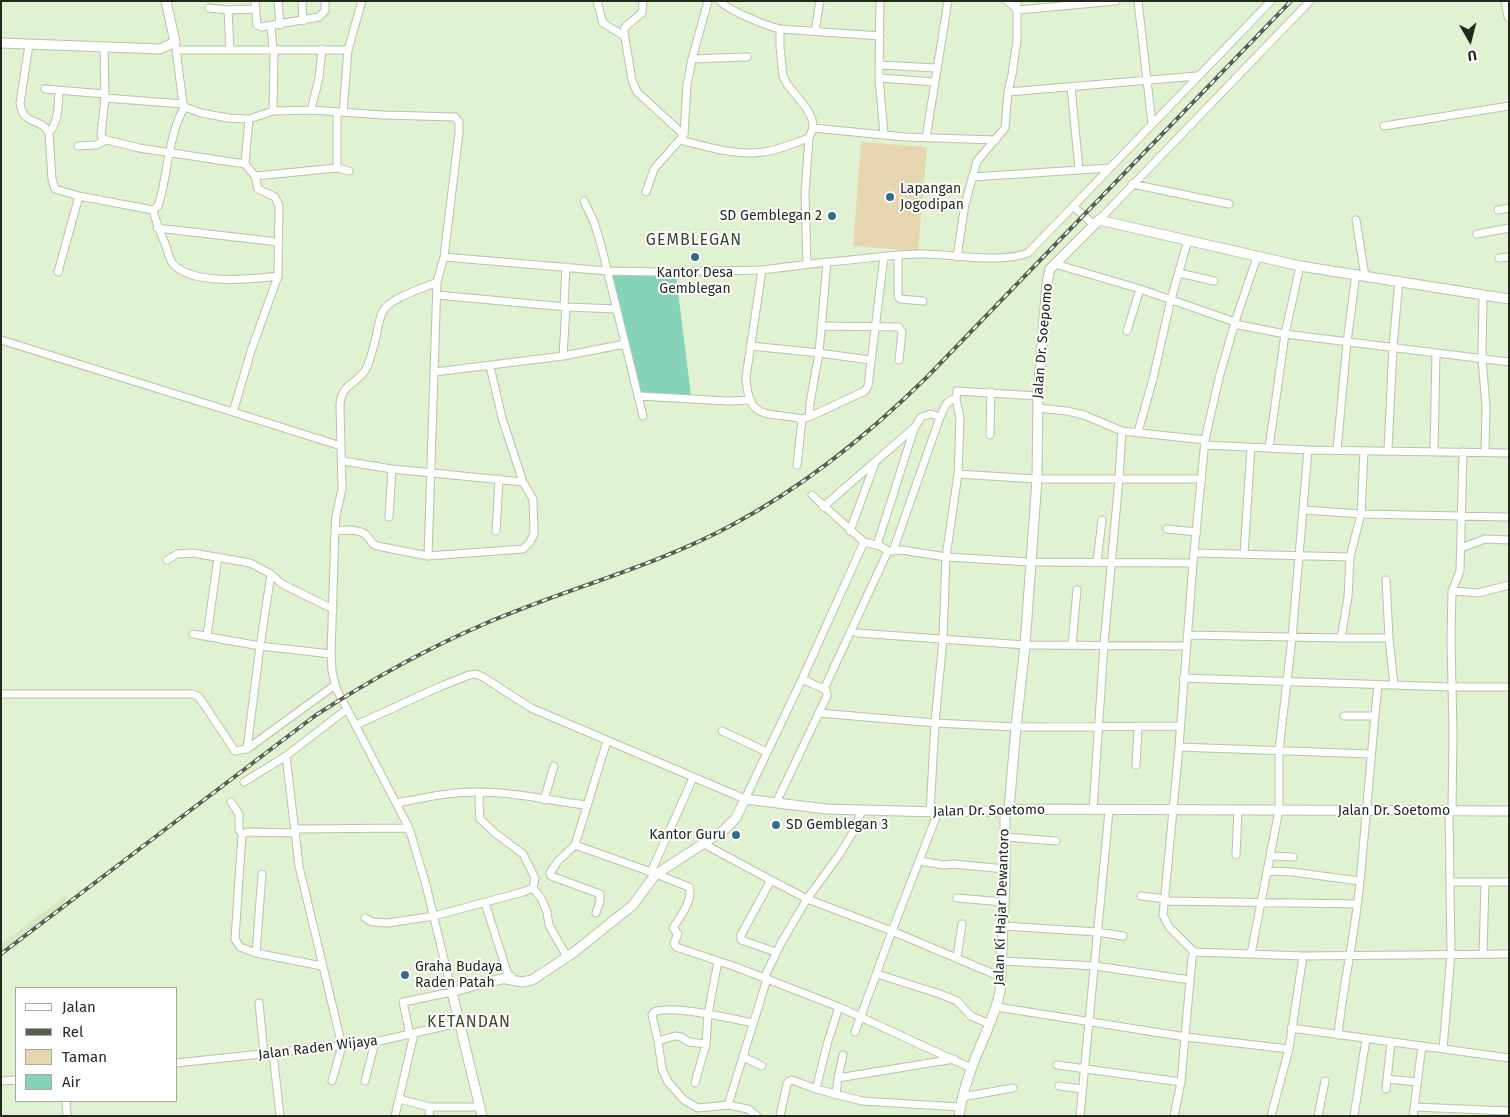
<!DOCTYPE html>
<html>
<head>
<meta charset="utf-8">
<style>
	body { margin:0 }
	#map { position:relative; width:1510px; height:1117px; overflow:hidden; background:#e1f2d2; font-family:"Fira Sans",sans-serif }
	canvas { display:block }
	.frame { position:absolute; inset:0; border:2px solid #23291d; pointer-events:none }
	.legend { position:absolute; left:15px; top:987px; width:162px; height:115px; box-sizing:border-box; background:#fff; border:1px solid #a7a9a5; margin:0; padding:6px 9px; list-style:none; font-size:15px; color:#23291d }
	.legend li { display:flex; align-items:center; gap:10px; height:25px }
	.legend b { width:25px; border:1px solid #a7a9a5 }
	.north { position:absolute; left:1445px; top:15px; width:50px; height:50px; -webkit-text-stroke:4px #fff; paint-order:stroke; rotate:172deg; font-size:14px; font-weight:700; line-height:20px; text-align:center; color:#23291d }
	.north::after { content:''; display:block; margin:auto; width:18px; height:22px; background:#23291d; clip-path:polygon(50% 0,100% 100%,50% 72%,0 100%) }
</style>
</head>
<body>
<div id="map">
<canvas width="1510" height="1117"></canvas>
<div class="frame"></div>
<ul class="legend">
<li><b style="height:6px;background:#fff"></b>Jalan</li>
<li><b style="height:6px;background:#57604e"></b>Rel</li>
<li><b style="height:14px;background:#e7d7b1"></b>Taman</li>
<li><b style="height:14px;background:#85d4ba"></b>Air</li>
</ul>
<div class="north">U</div>
</div>
<script>
const c = document.querySelector('canvas').getContext('2d');
c.lineJoin = 'round';
function fillPath(path, color) { c.fillStyle = color; c.fill(path, 'evenodd'); }
function strokePath(path, color, width, dash) { c.strokeStyle = color; c.lineWidth = width; c.lineCap = dash ? 'butt' : 'round'; c.setLineDash(dash || []); c.stroke(path); }
function write(font, color, halo, rows, align = 'center') {
  c.font = font + ' "Fira Sans",sans-serif'; c.lineWidth = 4; c.setLineDash([]); c.textBaseline = 'middle'; c.strokeStyle = halo; c.fillStyle = color; for (const [text, x, y, turn = 0] of rows) {
    c.save(); c.translate(x, y); c.rotate((+turn || 0) * Math.PI / 180); c.textAlign = isNaN(turn) ? turn : align; if (halo) c.strokeText(text, 0, 0); c.fillText(text, 0, 0); c.restore();
  }
}
fillPath(new Path2D(`
	M 66,895 L 72,903 L 1,957 L 1,944 Z`), '#d4e8c2');
fillPath(new Path2D(`
	M 861,142 L 927,147 L 918,251 L 853,246 Z`), '#e7d7b1');
fillPath(new Path2D(`
	M 676,275 L 691,395 L 638,392 L 611,276 Z`), '#85d4ba');
const minor = new Path2D(`
	M 255,1 L 257,25 L 261,27 L 319,17 L 325,11 L 325,1
	M 278,1 L 280,25
	M 302,1 L 303,21
	M 597,1 L 603,23 L 624,36
	M 643,1 L 642,13 L 625,27 L 624,32 L 632,80 L 637,92 L 684,135
	M 720,1 C 729,11 767,26 780,29 L 780,47 L 783,76 L 787,84 L 807,109 L 812,119 L 813,128 L 809,138 L 805,193 L 807,264
	M 880,1 L 879,78 L 884,135
	M 1007,1 L 1018,10 L 1116,1
	M 1138,1 L 1152,124
	M 209,8 L 228,10 L 256,9
	M 228,10 L 230,50
	M 271,26 L 273,49
	M 780,29 L 880,36
	M 815,31 L 820,1
	M 175,42 L 183,104 L 185,107 L 201,113 L 228,118 L 249,119 L 273,111 L 311,110 L 383,115 L 455,117 L 459,122 L 459,133 L 444,257 L 437,282 C 424,288 390,298 383,311 C 379,318 378,328 376,337 C 373,347 371,360 366,369 C 356,386 342,382 340,405 L 342,489 L 336,516 L 335,531 L 331,654 L 332,671 L 336,688 L 409,828 L 426,885 L 452,992 L 403,1002 L 410,1035
	M 29,45 L 20,103 C 23,127 40,116 49,133 L 52,179 L 55,189 L 79,196 L 153,210 L 158,206 L 161,196 C 167,172 171,126 185,107
	M 104,48 L 105,98 L 101,135 L 103,139 L 139,148 L 245,164
	M 177,50 L 348,50 L 343,112
	M 348,50 L 362,1
	M 692,59 L 747,57
	M 879,65 L 936,68
	M 879,78 L 934,82
	M 1071,87 L 1079,169
	M 45,89 L 105,94
	M 1008,92 L 1197,76
	M 105,98 L 183,104
	M 311,110 L 319,78 L 322,49
	M 273,111 L 274,50
	M 249,119 L 245,164 L 255,176 L 258,189 L 275,197 L 279,206 L 278,276 L 251,351 L 233,412 L 341,446
	M 1384,126 L 1509,106
	M 813,128 L 905,137 L 996,140
	M 49,133 C 59,120 58,106 59,91
	M 926,138 L 948,1
	M 680,140 C 707,147 736,156 764,152 C 779,150 794,143 809,138
	M 78,146 L 96,145 L 106,140
	M 337,168 L 349,171
	M 255,176 L 337,168 L 337,112
	M 972,177 L 1110,168
	M 1132,184 L 1229,204
	M 646,192 L 654,169 L 684,135 L 687,85 L 692,59 L 708,1
	M 584,201 L 594,222 L 601,245 L 643,416
	M 1073,206 L 1094,225
	M 153,210 C 156,223 161,234 166,246 C 168,252 169,259 173,264 C 194,286 251,279 278,276
	M 1498,210 L 1509,208
	M 1099,220 L 1310,1
	M 1356,220 L 1365,276
	M 157,228 L 278,242
	M 1477,234 L 1509,228
	M 898,255 L 898,296 L 900,299 L 923,301
	M 444,257 L 607,271 L 657,272 L 762,270 L 827,262
	M 957,257 L 965,204 L 977,161 L 1005,128 L 1008,92 L 1012,75 L 1017,40 L 1017,1
	M 1499,258 L 1509,257
	M 1055,264 L 1140,289 L 1235,322
	M 762,270 L 746,377 C 748,423 769,411 802,419
	M 58,272 L 79,196
	M 1179,273 L 1214,281
	M 437,295 L 566,307 L 617,309
	M 1483,295 L 1482,359 L 1486,406 L 1485,452
	M 564,306 L 566,267
	M 1234,324 L 1285,334 L 1509,362
	M 822,326 L 899,327 L 902,332 L 899,360
	M 1127,331 L 1140,289
	M 1,340 L 233,412
	M 751,346 L 819,353 L 870,360
	M 563,356 L 566,307
	M 490,366 L 502,418 L 523,482
	M 435,372 L 563,356 L 625,344
	M 638,396 L 728,401 L 751,400
	M 1038,408 L 1067,411 L 1084,415 L 1122,431 L 1205,440
	M 809,417 L 865,391 L 868,386 L 884,257
	M 1138,432 L 1153,379 L 1171,299 L 1188,240
	M 990,435 L 991,392
	M 1205,445 L 1308,450 L 1509,453
	M 1269,448 L 1285,334 L 1300,266
	M 1337,450 L 1347,342 L 1356,274
	M 1388,450 L 1393,347 L 1399,280
	M 1434,451 L 1436,353
	M 797,465 L 802,419 L 809,417 L 810,403 L 819,353 L 827,262 C 858,260 892,254 923,254 C 955,254 997,264 1028,253 L 1271,1
	M 958,474 L 1037,479 L 1202,479
	M 823,507 L 915,427 L 921,417 L 931,414 L 940,417
	M 1304,510 L 1361,514 L 1509,517
	M 389,517 L 392,469
	M 1167,529 L 1197,532
	M 335,531 C 344,530 362,528 368,537 C 372,542 371,544 377,546 L 428,556 L 523,549 L 530,542 L 534,534 L 533,499 L 523,482 L 392,469 L 343,461
	M 496,531 L 499,479
	M 850,531 L 875,463
	M 864,542 L 880,546 L 888,551
	M 877,545 L 914,429
	M 1461,548 L 1485,539 L 1509,540
	M 893,551 L 902,550 L 946,557 L 1030,562 L 1193,563
	M 1195,553 L 1350,557
	M 1244,554 L 1251,447
	M 428,556 L 437,282
	M 167,560 L 177,554 L 193,553 L 250,563 L 271,574 L 282,584 L 333,609
	M 1097,562 L 1102,520
	M 1386,580 L 1389,638 L 1394,685
	M 1452,591 L 1478,593 L 1509,585
	M 857,633 L 1025,645 L 1186,646
	M 193,634 L 260,646 L 331,654
	M 1187,635 L 1341,638 L 1348,597 L 1350,557 L 1361,514 L 1364,451
	M 207,636 L 218,557
	M 1341,638 L 1389,638
	M 1072,645 L 1077,590
	M 1183,678 L 1452,687 L 1509,687
	M 824,689 L 888,551 L 893,551 L 940,417 C 944,409 946,399 956,399 L 957,391 L 1038,396
	M 1,694 L 193,694 L 199,697 L 235,751 L 247,749 L 335,685
	M 819,713 L 935,723 L 1016,727 L 1180,726
	M 1344,716 L 1375,716
	M 356,725 L 439,687 L 469,675 L 476,674 L 483,677 L 531,708 L 745,799 L 803,677 L 864,542 L 812,495
	M 722,731 L 767,752
	M 1179,747 L 1371,754
	M 247,749 L 260,646 L 271,574
	M 286,756 L 299,866 L 342,1046 L 332,1081
	M 1136,765 L 1138,727
	M 244,782 L 286,756 L 347,709
	M 544,800 L 554,766
	M 231,802 L 239,814 L 239,830 L 242,834
	M 397,803 C 424,798 453,791 480,792 C 516,792 551,801 586,805
	M 776,803 L 827,696 L 826,690 L 802,679
	M 1093,810 L 1104,644 L 1119,479 L 1122,431
	M 1452,811 L 1453,733 L 1451,639 L 1452,591 L 1460,571 L 1463,452
	M 930,812 L 935,723 L 943,639 L 946,557 L 958,474 L 960,418 L 956,399
	M 295,829 L 409,828
	M 296,833 L 248,832 L 242,834 L 235,939 L 240,947 L 256,953 L 322,966
	M 1005,837 L 1056,841
	M 704,844 L 767,878
	M 575,845 L 651,872 L 689,887 C 694,900 679,918 673,928 L 678,934 L 674,943 L 676,947 L 736,967 L 839,1007 L 971,1068
	M 1236,855 L 1238,810
	M 1271,856 L 1293,857
	M 919,861 L 944,865 L 953,864 L 1005,869
	M 1268,871 L 1292,872 L 1360,881
	M 651,872 L 693,778
	M 1450,882 L 1509,882
	M 533,888 L 541,898 L 547,912 L 549,925 L 567,957
	M 1141,896 L 1166,899
	M 957,898 L 1004,902
	M 1166,901 L 1357,904
	M 485,903 L 509,978
	M 596,913 L 600,901 L 600,894 L 551,876 L 550,873 L 558,861 L 575,845 L 607,741
	M 365,918 L 372,922 L 388,923 L 434,916 L 523,892 L 533,888 L 535,878 L 523,854 L 495,833 L 480,819 L 479,802 L 480,792
	M 1003,926 L 1097,932 L 1123,936
	M 776,952 L 741,940 L 741,935 L 771,880 L 807,899 L 892,931 L 1001,977
	M 1194,952 L 1169,927 L 1163,915 L 1179,747 L 1193,563 L 1205,440 L 1219,378 L 1235,322 L 1257,257
	M 256,953 L 262,874
	M 1251,954 L 1279,810 L 1279,750 L 1292,638 L 1308,450
	M 1483,954 L 1485,882
	M 957,958 L 962,924
	M 1002,961 L 1095,966 L 1190,980
	M 877,974 L 940,994 L 957,1001 L 971,1016 L 990,1024
	M 764,978 L 781,943 L 807,899 L 839,855 L 855,829 L 862,810
	M 259,1003 L 264,1054
	M 997,1007 L 1186,1037 L 1289,1049
	M 753,1023 C 733,1019 671,1004 654,1012 L 652,1015 L 658,1041 L 662,1069 L 668,1082 L 684,1100 L 698,1108 L 728,1105 L 748,1109 L 757,1116
	M 1291,1028 L 1509,1058
	M 855,1032 L 892,931 L 938,812
	M 1338,1035 C 1343,986 1354,939 1359,891 C 1366,822 1371,753 1378,685
	M 658,1041 L 675,1036 L 681,1037 L 689,1042 L 706,1044
	M 1443,1049 L 1451,954 L 1449,811
	M 273,1053 L 280,1116
	M 743,1057 L 762,1066
	M 176,1063 L 375,1042 L 458,1023
	M 1057,1065 L 1181,1082
	M 838,1078 L 843,1055
	M 1387,1079 L 1417,1082
	M 1,1081 L 16,1080
	M 365,1081 L 375,1042
	M 695,1083 L 706,1044 L 708,1014 L 718,961
	M 1059,1086 L 1082,1089
	M 816,1089 L 828,1041 L 839,1007
	M 1386,1089 L 1391,1042
	M 836,1095 L 838,1078 L 954,1059
	M 962,1097 L 1013,1088
	M 399,1099 L 430,1107 L 481,1107
	M 66,1101 L 67,1116
	M 728,1105 L 767,979
	M 1414,1107 L 1509,1111
	M 395,1116 L 414,1034
	M 429,1116 L 430,1107
	M 780,1116 L 787,1084 L 789,1081 L 792,1080 L 816,1089 L 862,1101 L 960,1107
	M 1080,1116 L 1109,811
	M 1174,1116 L 1181,1082 L 1192,958 L 1194,952 L 1303,956 L 1509,954
	M 1271,1116 L 1289,1049 L 1303,956
	M 1318,1116 L 1325,1081
	M 1354,1116 L 1366,1039
	M 1413,1116 L 1422,1046`);
const tertiary = new Path2D(`
	M 1506,1 L 1509,17
	M 1,43 L 160,49 L 175,42 L 166,1
	M 1009,809 L 1016,727 L 1025,645 L 1037,479 L 1038,396 L 1047,283 L 1050,269 L 1099,220 L 1300,266 L 1509,299
	M 506,979 L 522,982 L 532,980 L 573,953 L 633,905 L 655,875 L 724,830 L 736,818 L 745,799 L 826,809 L 938,812 L 1005,811 L 1009,809 L 1509,811
	M 482,1116 L 452,992 L 478,984 L 511,977
	M 959,1116 C 963,1087 974,1060 986,1033 C 991,1020 997,1007 1000,992 L 1005,883 L 1005,811`);
strokePath(minor, '#b5c5a6', 9);
strokePath(tertiary, '#b5c5a6', 11);
strokePath(minor, '#fff', 7);
strokePath(tertiary, '#fff', 9);
const rail = new Path2D(`
	M 1,954 L 316,715 C 369,681 424,650 482,625 C 564,589 652,568 732,525 C 805,486 868,435 927,377 L 1291,1`);
strokePath(rail, '#57604e', 4);
strokePath(rail, '#fff', 2, [5.5]);
for (const [x, y, r, color] of [
	[890,197,5,"#356b86"],
	[832,216,5,"#356b86"],
	[695,257,5,"#356b86"],
	[776,825,5,"#356b86"],
	[736,835,5,"#356b86"],
	[405,975,5,"#356b86"]
]) { const dot = new Path2D(); dot.arc(x, y, r, 0, 2 * Math.PI); c.fillStyle = color; c.fill(dot); strokePath(dot, '#fff', 2); }
write('14px', '#23291d', '#fff', [
	["Lapangan",900,189],
	["Jogodipan",900,205],
	["SD Gemblegan 2",822,216,"right"],
	["Kantor Desa",695,273,"center"],
	["Gemblegan",695,289,"center"],
	["SD Gemblegan 3",786,825],
	["Kantor Guru",726,835,"right"],
	["Graha Budaya",415,967],
	["Raden Patah",415,983]
], 'left');
write('14px', '#23291d', '#fff', [
	["Jalan Dr. Soepomo",1043,341,-85],
	["Jalan Dr. Soetomo",989,811,-1],
	["Jalan Dr. Soetomo",1394,811],
	["Jalan Ki Hajar Dewantoro",1002,907,-88],
	["Jalan Raden Wijaya",318,1048,-7]
]);
c.letterSpacing = '1px';
write('16px', '#3c482e', '#fff', [
	["GEMBLEGAN",694,241],
	["KETANDAN",469,1023]
]);
c.letterSpacing = '0px';
</script>
</body>
</html>
